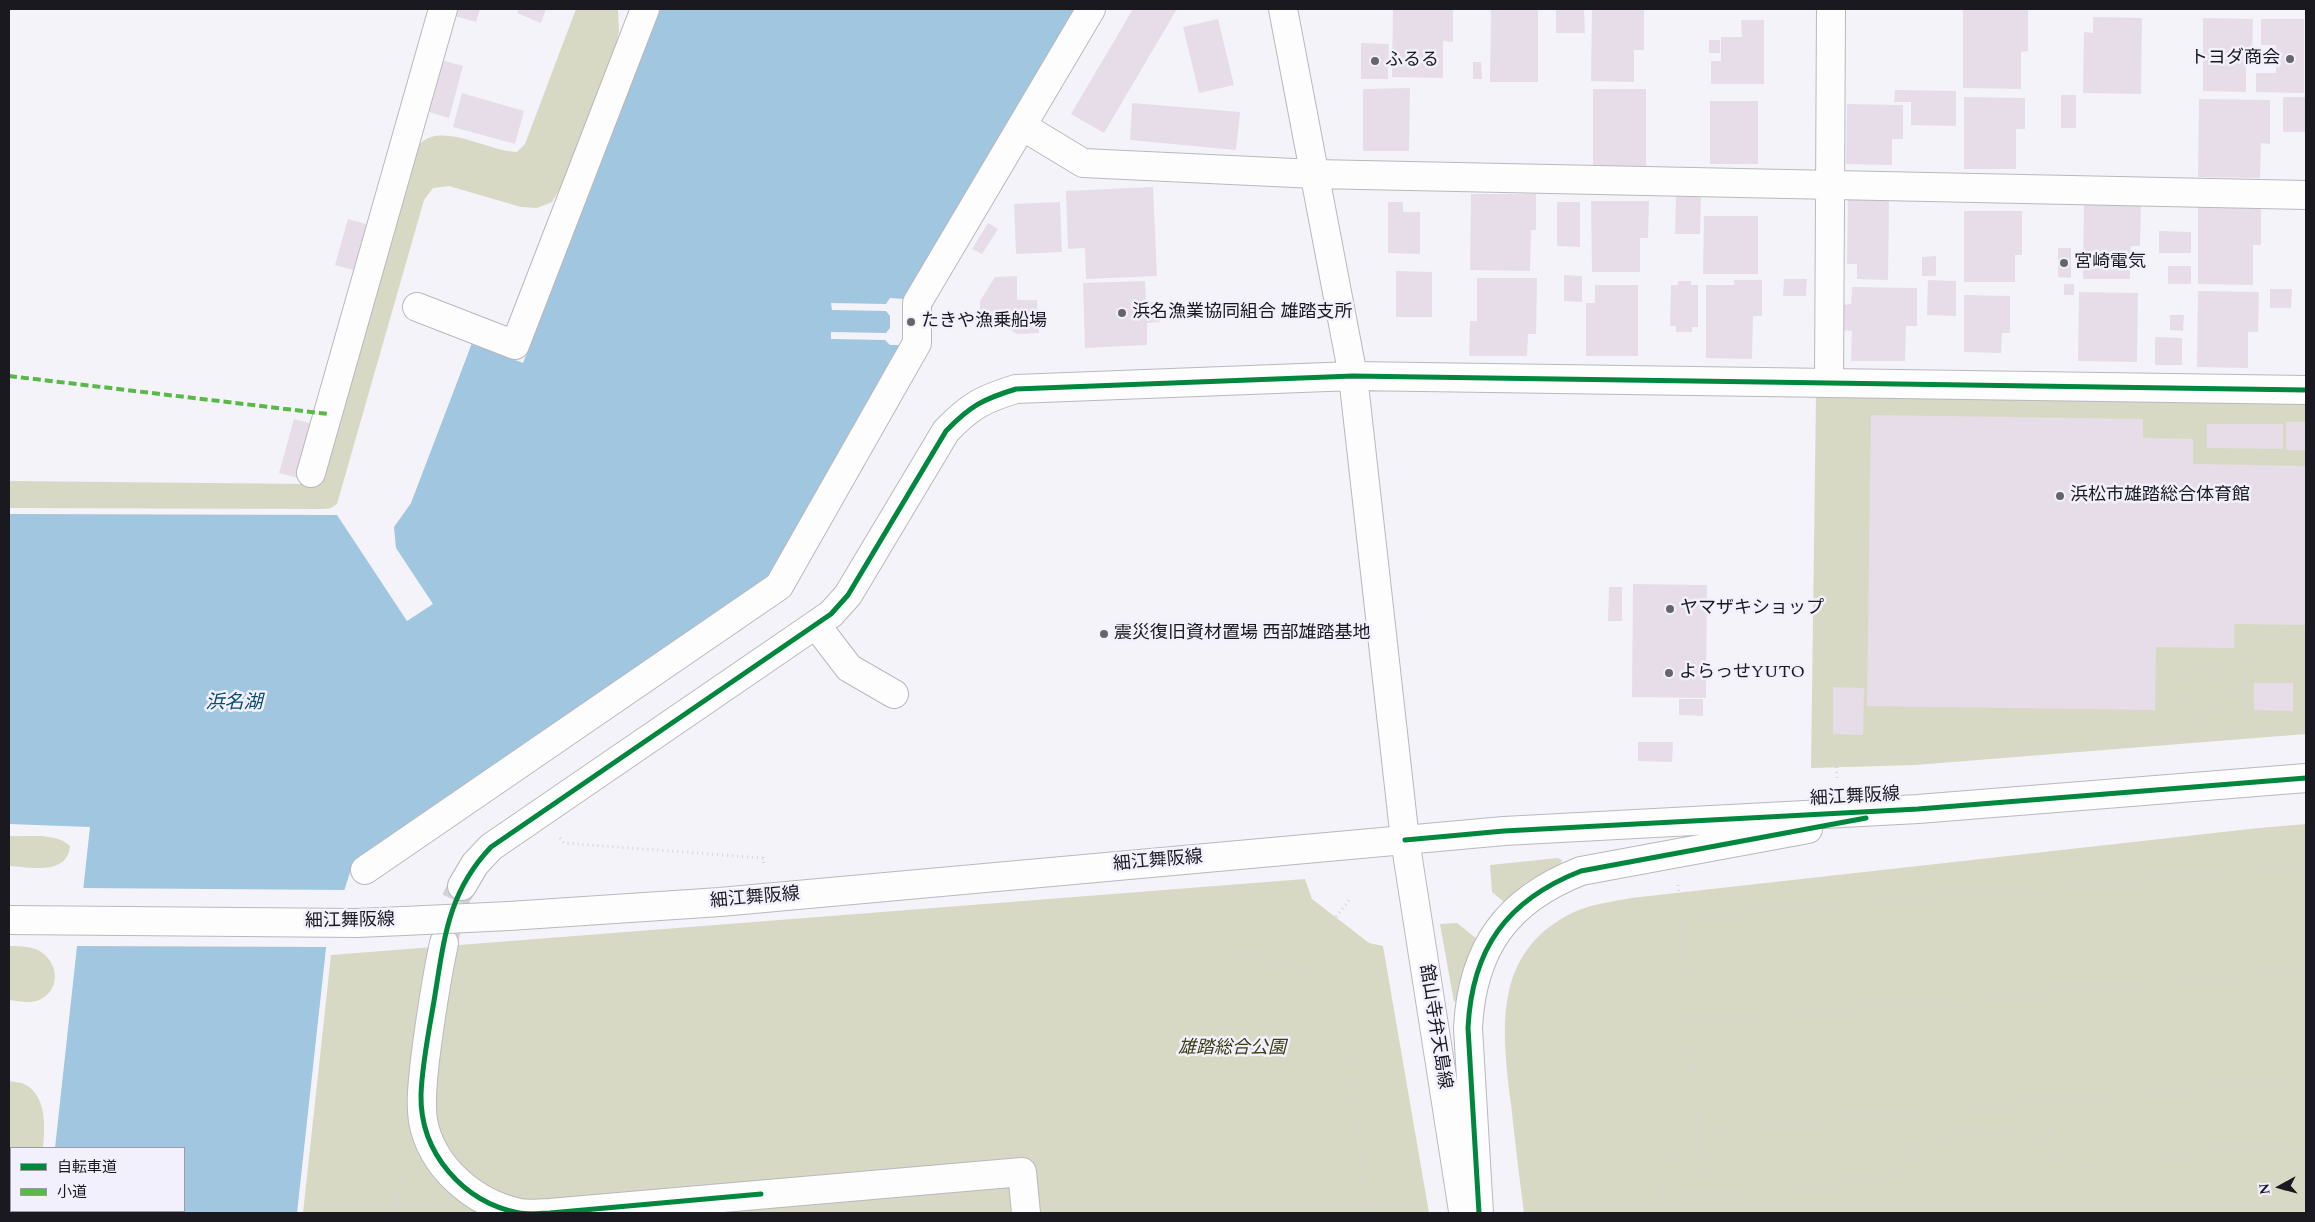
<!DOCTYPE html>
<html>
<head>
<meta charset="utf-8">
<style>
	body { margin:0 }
	#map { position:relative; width:2315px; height:1222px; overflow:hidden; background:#f4f3f9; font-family:Spectral,"Noto Sans JP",serif }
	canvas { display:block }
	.frame { position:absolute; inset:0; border:10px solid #1a1920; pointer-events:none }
	.legend { position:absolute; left:10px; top:1147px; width:175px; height:65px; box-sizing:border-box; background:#f2f0fc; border:1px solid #9c9aa4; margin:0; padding:6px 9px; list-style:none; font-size:15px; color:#1a1920 }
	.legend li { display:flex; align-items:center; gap:10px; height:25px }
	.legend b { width:25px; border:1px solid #9c9aa4 }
	.north { position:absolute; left:2255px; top:1162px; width:50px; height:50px; -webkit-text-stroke:4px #f2f0fc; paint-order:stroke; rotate:263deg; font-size:14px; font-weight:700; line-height:20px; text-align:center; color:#1a1920 }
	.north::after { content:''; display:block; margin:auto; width:18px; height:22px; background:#1a1920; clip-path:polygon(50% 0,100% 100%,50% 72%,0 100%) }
</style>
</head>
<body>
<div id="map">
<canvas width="2315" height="1222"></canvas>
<div class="frame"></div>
<ul class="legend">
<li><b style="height:6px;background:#00873e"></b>自転車道</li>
<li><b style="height:6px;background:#58b947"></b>小道</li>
</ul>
<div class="north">N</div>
</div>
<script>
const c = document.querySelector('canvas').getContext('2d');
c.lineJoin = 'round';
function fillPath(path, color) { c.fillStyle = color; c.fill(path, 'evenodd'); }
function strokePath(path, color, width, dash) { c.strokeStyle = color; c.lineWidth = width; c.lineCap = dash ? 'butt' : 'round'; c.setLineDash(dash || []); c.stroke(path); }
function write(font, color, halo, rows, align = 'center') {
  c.font = font + ' Spectral,"Noto Sans JP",serif'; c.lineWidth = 5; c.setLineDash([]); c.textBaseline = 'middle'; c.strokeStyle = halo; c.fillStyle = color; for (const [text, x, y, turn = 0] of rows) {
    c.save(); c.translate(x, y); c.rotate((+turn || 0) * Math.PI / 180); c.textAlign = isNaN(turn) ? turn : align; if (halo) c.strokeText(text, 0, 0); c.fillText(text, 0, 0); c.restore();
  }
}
fillPath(new Path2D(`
	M 576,9 L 618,9 L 619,32 L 616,45 L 561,187 L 552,202 L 537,208 L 521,207 L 449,186 L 433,188 L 424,200 L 337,504 L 331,508 L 324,509 L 9,508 L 9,481 L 308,484 L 413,155 C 415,151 418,145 422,142 C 444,123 491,152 517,152 L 525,144 Z
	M 1816,397 L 2306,404 L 2306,734 L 1915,765 L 1811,768 Z
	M 2306,824 L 2306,1213 L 1524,1213 C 1519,1177 1515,1140 1511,1104 C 1502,1029 1492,953 1572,913 C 1590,904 1611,902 1631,898 L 2259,828 Z
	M 9,836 C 28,837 56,832 70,846 C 67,876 31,867 9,866 Z
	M 1558,858 L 1562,860 L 1560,865 L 1527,882 L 1504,902 L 1492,892 L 1490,865 Z
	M 1305,879 L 1312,899 L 1369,943 L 1383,946 L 1429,1213 L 303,1213 L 331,955 Z
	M 1457,923 L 1477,939 L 1462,973 L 1456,1001 L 1454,1002 L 1440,924 Z
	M 9,946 C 21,946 36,946 45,955 C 60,969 58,992 39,1000 C 30,1004 18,1001 9,1000 Z
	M 9,1081 C 13,1082 20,1082 24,1084 C 47,1095 45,1127 43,1148 L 11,1148 L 11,1211 L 36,1211 L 36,1213 L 9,1213 Z`), '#d7d9c4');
fillPath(new Path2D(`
	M 659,9 L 1075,9 L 904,299 L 903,345 L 771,579 L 352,866 L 326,948 L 297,1213 L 48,1213 L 48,1211 L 184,1211 L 184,1148 L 55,1148 L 90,827 L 9,824 L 9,514 L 337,515 L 407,621 L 433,604 L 396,548 L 394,527 L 411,503 L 472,343 L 523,363 Z`), '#a0c6e0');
fillPath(new Path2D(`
	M 890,298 L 904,299 L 903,345 L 890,345 L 885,340 L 831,339 L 831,332 L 886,333 L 890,328 L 890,316 L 886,311 L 832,310 L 831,303 L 886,304 Z
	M 80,888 L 347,890 L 328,947 L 74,946 Z`), '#f4f3f9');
fillPath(new Path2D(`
	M 457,9 L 480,9 L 476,22 L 455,16 Z
	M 519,9 L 546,9 L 541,23 L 517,13 Z
	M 1133,9 L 1177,9 L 1104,133 L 1071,114 Z
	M 1393,9 L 1453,9 L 1453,42 L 1443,41 L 1443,78 L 1392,77 Z
	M 1491,9 L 1538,9 L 1538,82 L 1490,82 Z
	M 1556,9 L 1584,9 L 1585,33 L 1556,33 Z
	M 1592,9 L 1644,9 L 1644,50 L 1634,50 L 1634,82 L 1591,81 Z
	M 1963,9 L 2028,9 L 2028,51 L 2021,52 L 2021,89 L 1963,88 Z
	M 2093,17 L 2142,18 L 2141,94 L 2083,93 L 2084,32 L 2093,33 Z
	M 2203,18 L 2253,19 L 2252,55 L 2246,54 L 2246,92 L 2203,91 Z
	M 1218,19 L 1234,85 L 1199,93 L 1183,27 Z
	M 2261,19 L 2304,19 L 2304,93 L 2256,92 L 2256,73 L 2276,73 L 2276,45 L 2261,45 Z
	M 1741,20 L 1764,20 L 1764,84 L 1711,84 L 1711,61 L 1721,61 L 1721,37 L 1742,37 Z
	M 1709,40 L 1720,40 L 1720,53 L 1709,53 Z
	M 1361,43 L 1389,44 L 1388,79 L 1361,79 Z
	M 441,60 L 463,66 L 449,118 L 426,111 Z
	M 1473,62 L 1481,62 L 1482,79 L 1473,79 Z
	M 1410,88 L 1409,151 L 1363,151 L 1363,89 Z
	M 1593,89 L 1646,89 L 1646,167 L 1593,167 Z
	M 1895,90 L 1956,91 L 1956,126 L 1911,125 L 1911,102 L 1894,102 Z
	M 462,93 L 524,111 L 515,144 L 453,127 Z
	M 2061,95 L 2076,95 L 2076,128 L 2061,128 Z
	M 1964,97 L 2025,98 L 2025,129 L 2016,129 L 2016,169 L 1964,169 Z
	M 2283,97 L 2306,97 L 2306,132 L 2283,132 Z
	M 2199,99 L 2270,100 L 2270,144 L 2261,143 L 2260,178 L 2198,177 Z
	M 1710,101 L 1758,101 L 1758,164 L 1710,164 Z
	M 1132,103 L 1240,112 L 1236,150 L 1130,140 Z
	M 1847,104 L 1903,105 L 1903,139 L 1892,139 L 1892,165 L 1846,164 Z
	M 1153,187 L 1157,276 L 1086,279 L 1085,248 L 1068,249 L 1066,191 Z
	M 1471,194 L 1536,194 L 1536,230 L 1531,230 L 1530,271 L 1470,270 Z
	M 1676,196 L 1701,196 L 1700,234 L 1675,234 Z
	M 1848,200 L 1889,200 L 1888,280 L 1857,279 L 1857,264 L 1847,264 Z
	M 1591,201 L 1649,201 L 1648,238 L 1640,238 L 1640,272 L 1592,272 Z
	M 1060,202 L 1062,252 L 1016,254 L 1014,204 Z
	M 1388,202 L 1403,202 L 1403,212 L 1420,212 L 1420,254 L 1388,253 Z
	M 1557,202 L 1580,202 L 1580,247 L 1557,246 Z
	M 2084,203 L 2141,204 L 2140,246 L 2131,246 L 2130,279 L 2083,279 Z
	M 2198,207 L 2261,208 L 2261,245 L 2253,245 L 2253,285 L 2198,284 Z
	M 1964,211 L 2022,211 L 2022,255 L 2015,255 L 2015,282 L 1964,282 Z
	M 1704,216 L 1758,216 L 1758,274 L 1703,274 Z
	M 348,219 L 373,226 L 360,272 L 335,265 Z
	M 988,223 L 998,229 L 982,254 L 972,249 Z
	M 2159,231 L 2191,232 L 2191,253 L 2159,253 Z
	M 2058,248 L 2071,248 L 2071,278 L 2058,277 Z
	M 1936,256 L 1936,276 L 1922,276 L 1922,257 Z
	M 2168,266 L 2191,266 L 2191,284 L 2168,284 Z
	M 1396,271 L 1432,272 L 1432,317 L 1396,317 Z
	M 1564,275 L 1582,276 L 1582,302 L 1564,301 Z
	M 1017,276 L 1017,300 L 1037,300 L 1039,333 L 1017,334 L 980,309 L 980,301 L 995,277 Z
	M 1477,278 L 1537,278 L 1536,334 L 1528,334 L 1527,356 L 1469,356 L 1470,321 L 1477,321 Z
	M 1784,279 L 1807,279 L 1806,296 L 1783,296 Z
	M 1734,280 L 1762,280 L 1762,316 L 1753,316 L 1752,359 L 1706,358 L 1706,285 L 1734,285 Z
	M 1928,280 L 1956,281 L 1956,316 L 1927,315 Z
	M 1145,281 L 1146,303 L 1159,302 L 1160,322 L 1147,323 L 1147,345 L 1085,348 L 1083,283 Z
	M 1678,281 L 1691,281 L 1691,285 L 1698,285 L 1698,327 L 1692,327 L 1692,332 L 1676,332 L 1676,326 L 1670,326 L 1671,285 L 1678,285 Z
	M 2064,284 L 2074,284 L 2074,295 L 2064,295 Z
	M 1595,285 L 1638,285 L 1638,356 L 1586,356 L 1586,303 L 1595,303 Z
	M 1852,287 L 1917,288 L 1917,326 L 1906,326 L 1905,361 L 1851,361 L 1852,331 L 1842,330 L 1842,305 L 1851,304 Z
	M 2270,289 L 2292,289 L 2291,308 L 2270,308 Z
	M 2198,291 L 2259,292 L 2258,332 L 2248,332 L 2248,368 L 2197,367 Z
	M 2079,292 L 2138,293 L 2137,362 L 2078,361 Z
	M 1964,295 L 2010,296 L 2010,333 L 2002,333 L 2001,353 L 1964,352 Z
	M 2170,315 L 2184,315 L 2183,331 L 2170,330 Z
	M 2155,337 L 2182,338 L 2182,365 L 2155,365 Z
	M 1871,415 L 2143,419 L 2143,438 L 2193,439 L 2193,464 L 2306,466 L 2306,625 L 2234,624 L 2234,648 L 2156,647 L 2155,710 L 1867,706 Z
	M 294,419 L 317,425 L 302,479 L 279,473 Z
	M 2286,422 L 2306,422 L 2306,450 L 2286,450 Z
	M 2207,424 L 2283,424 L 2283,449 L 2207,448 Z
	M 1633,584 L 1707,585 L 1706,698 L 1632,697 Z
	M 1609,587 L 1622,587 L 1622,621 L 1608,621 Z
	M 2254,683 L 2293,683 L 2293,711 L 2254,710 Z
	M 1833,687 L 1864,688 L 1863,735 L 1833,734 Z
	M 1679,699 L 1703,699 L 1703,716 L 1679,715 Z
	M 1638,742 L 1673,742 L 1672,762 L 1638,761 Z`), '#e7dde8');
strokePath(new Path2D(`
	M 444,941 L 453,905 L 462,886`), '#d3d2d8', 28, [28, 14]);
const minor = new Path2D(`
	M 1283,9 L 1353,376 L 1405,840
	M 1022,126 L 1083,163 L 1315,174 L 2306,195
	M 417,307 L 515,345 L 645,9
	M 1829,383 L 1831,9
	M 311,473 L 443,9
	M 816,625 L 849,668 L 894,694
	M 365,870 L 779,586 L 917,343 L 917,303 L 1091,9
	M 462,886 L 475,864 L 491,847 L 831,614 L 848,595 L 946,431 C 970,406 983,399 1016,389 L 1353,376 L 2306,390
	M 444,943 C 436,981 430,1021 425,1060 C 423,1080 420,1100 423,1121 C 432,1168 474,1203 519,1213 C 529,1215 540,1213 550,1213 L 1022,1172 L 1026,1213`);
const major = new Path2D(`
	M 1405,840 L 1463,1211
	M 509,916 L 720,902 L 1504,831 L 1918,809 L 2306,778
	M 9,920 L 357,923 L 404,921
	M 1479,1213 L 1468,1028 C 1472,948 1507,900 1581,871 L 1808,829`);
strokePath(minor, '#b9b8be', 30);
strokePath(major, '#b9b8be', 30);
strokePath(new Path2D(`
	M 2174,438 L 2174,422
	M 2234,636 L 2306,637
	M2179 689a23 23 0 1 1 46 0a23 23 0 1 1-46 0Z
	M 2225,689 L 2246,689
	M 2246,733 L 2246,636
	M 2202,737 L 2202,712
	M 1837,778 L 1836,761 L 1914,760 L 2306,729
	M 560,838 L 564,843 L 763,858 L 764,866
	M 1678,885 L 1704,1196
	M 1680,917 L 2306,866
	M 1296,968 L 1350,899
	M 1234,978 L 1232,958 C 1292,956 1332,979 1351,1038 L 1366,1213
	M 1689,1022 L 2306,971
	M 1894,1113 C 1896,1130 1903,1140 1916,1152
	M 1698,1131 L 2306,1079
	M 2043,1144 C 2053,1129 2059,1117 2061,1099
	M 1700,1151 C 1692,1152 1683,1152 1676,1155 C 1657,1163 1657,1184 1667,1199 L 1864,1181 C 1878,1178 1892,1175 1904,1166 C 1909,1163 1911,1156 1916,1152 C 1932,1138 1959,1130 1980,1128 C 2000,1125 2024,1135 2042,1144 C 2049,1147 2055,1154 2062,1156 C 2074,1161 2091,1159 2104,1160 L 2306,1143
	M 396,1213 L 399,1187 L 406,1170`), '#d6d5d8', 3, [1, 4]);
strokePath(minor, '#fdfdfe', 28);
strokePath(major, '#fdfdfe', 28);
const majorBridge = new Path2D(`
	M 404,921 L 509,916`);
strokePath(majorBridge, '#b9b8be', 30, []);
strokePath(majorBridge, '#fdfdfe', 28);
strokePath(new Path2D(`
	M 9,376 L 328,414`), '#58b947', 4, [8, 4]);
strokePath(new Path2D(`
	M 1405,840 L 1504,831 L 1918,809 L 2306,778
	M 761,1194 L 550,1213 C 540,1213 529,1215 519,1213 C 463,1202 420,1153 421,1095 C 422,1064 429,1031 434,1001 C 444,941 447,893 491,847 L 831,614 L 848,595 L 946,431 C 970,406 983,399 1016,389 L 1353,376 L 2306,390
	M 1479,1213 L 1468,1028 C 1472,948 1507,900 1581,871 L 1866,818`), '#00873e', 5);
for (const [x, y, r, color] of [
	[2290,59,5,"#66656c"],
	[1375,61,5,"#66656c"],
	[2064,263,5,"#66656c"],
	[1122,313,5,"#66656c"],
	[911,322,5,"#66656c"],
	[2060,496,5,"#66656c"],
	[1670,609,5,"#66656c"],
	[1104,634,5,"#66656c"],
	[1669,673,5,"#66656c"]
]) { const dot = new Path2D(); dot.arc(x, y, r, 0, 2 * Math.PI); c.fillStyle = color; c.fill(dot); strokePath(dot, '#f2f0fc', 2); }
write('18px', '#1a1920', '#f2f0fc', [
	["トヨダ商会",2280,59,"right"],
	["ふるる",1385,61],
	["宮崎電気",2074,263],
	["浜名漁業協同組合 雄踏支所",1132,313],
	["たきや漁乗船場",921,322],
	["浜松市雄踏総合体育館",2070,496],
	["ヤマザキショップ",1680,609],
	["震災復旧資材置場 西部雄踏基地",1114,634],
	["よらっせYUTO",1679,673]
], 'left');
write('18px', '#1a1920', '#f2f0fc', [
	["細江舞阪線",1855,798,-3],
	["細江舞阪線",1158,862,-5],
	["細江舞阪線",755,899,-5],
	["細江舞阪線",350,922,-1],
	["舘山寺弁天島線",1434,1027,81]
]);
write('italic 18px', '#3a3b0e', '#f2f0fc', [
	["雄踏総合公園",1232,1049]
]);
write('italic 19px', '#044d6f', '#f2f0fc', [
	["浜名湖",234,704]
]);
</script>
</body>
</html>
